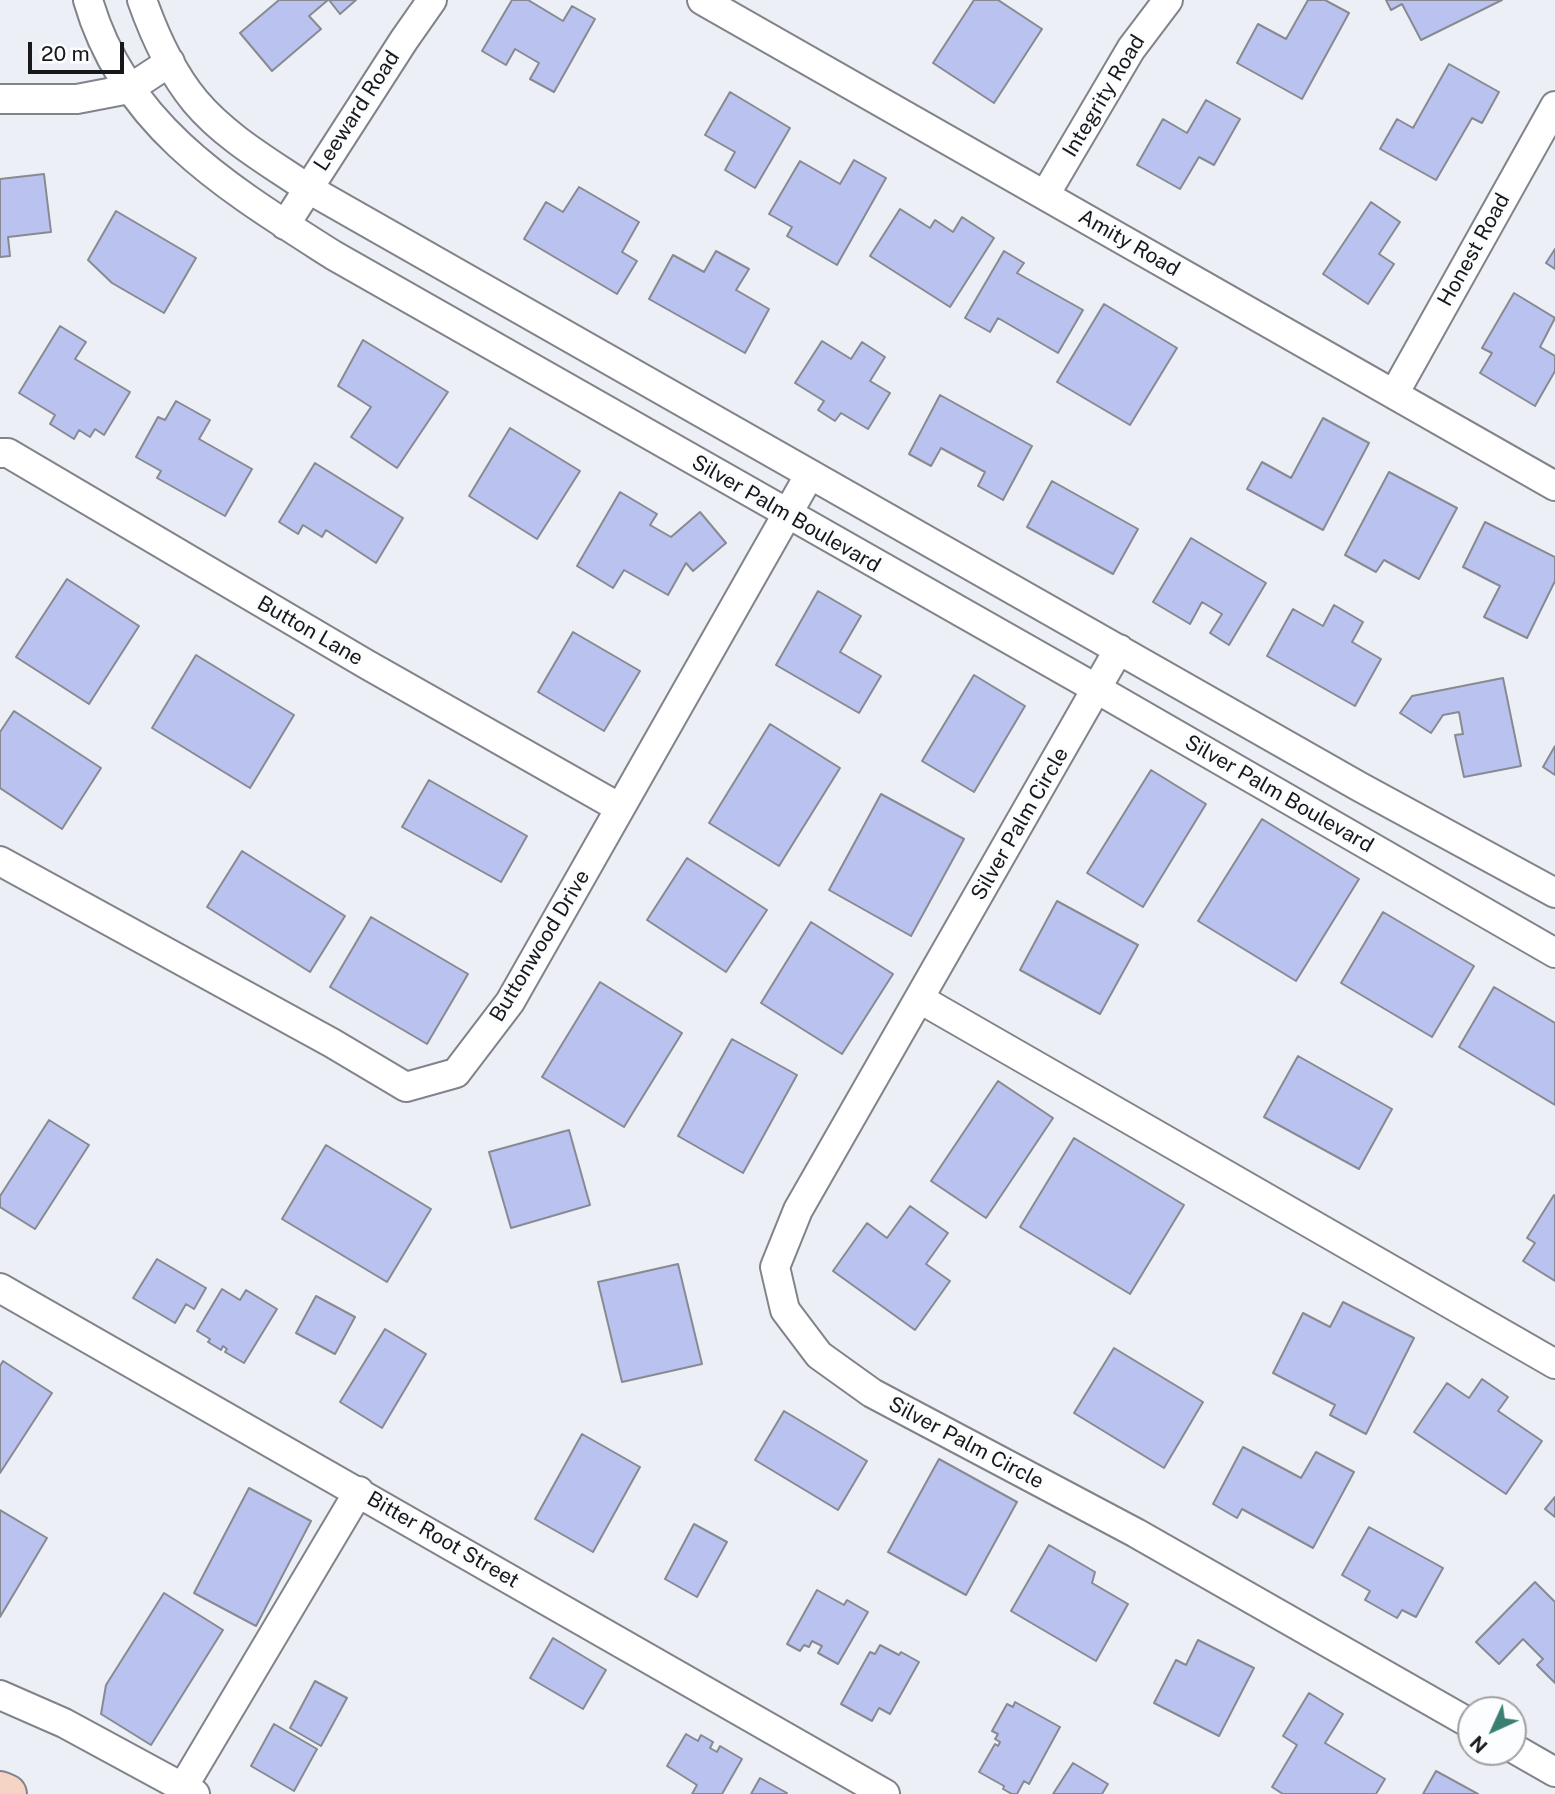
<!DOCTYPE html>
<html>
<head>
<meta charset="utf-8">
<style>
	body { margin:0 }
	#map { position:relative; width:1555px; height:1794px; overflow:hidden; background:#edeff7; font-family:"Public Sans",sans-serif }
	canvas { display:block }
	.north { position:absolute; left:1457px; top:1696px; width:70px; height:70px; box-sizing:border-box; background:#fcfdfe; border:2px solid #a1a1a3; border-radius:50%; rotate:225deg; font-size:19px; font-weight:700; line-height:28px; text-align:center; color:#18181b }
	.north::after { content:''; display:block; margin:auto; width:24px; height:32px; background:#3b7f72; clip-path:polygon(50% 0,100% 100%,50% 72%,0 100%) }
	.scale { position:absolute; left:28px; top:42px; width:96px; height:32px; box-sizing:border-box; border:4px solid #18181b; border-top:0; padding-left:9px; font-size:21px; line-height:24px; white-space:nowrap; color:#18181b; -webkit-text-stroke:5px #fcfdfe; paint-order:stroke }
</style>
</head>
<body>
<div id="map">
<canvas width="1555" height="1794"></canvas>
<div class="north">N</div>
<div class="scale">20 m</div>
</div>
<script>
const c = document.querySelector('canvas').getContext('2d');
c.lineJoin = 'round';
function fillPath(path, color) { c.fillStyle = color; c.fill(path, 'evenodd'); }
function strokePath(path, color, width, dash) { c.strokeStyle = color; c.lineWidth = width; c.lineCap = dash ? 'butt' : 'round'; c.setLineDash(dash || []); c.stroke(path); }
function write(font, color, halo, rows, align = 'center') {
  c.font = font + ' "Public Sans",sans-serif'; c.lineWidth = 7; c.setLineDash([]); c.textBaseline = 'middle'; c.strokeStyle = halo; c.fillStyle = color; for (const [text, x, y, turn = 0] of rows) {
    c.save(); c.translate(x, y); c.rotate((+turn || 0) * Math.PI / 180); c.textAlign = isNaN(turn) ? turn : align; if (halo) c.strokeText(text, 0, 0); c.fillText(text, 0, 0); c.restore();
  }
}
const building = new Path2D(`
	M 279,0 L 328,0 L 309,16 L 321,29 L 272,71 L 240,33 Z
	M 329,0 L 356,0 L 340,14 Z
	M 512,0 L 528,0 L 563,21 L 572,6 L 595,19 L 554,92 L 530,79 L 539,63 L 515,49 L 506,65 L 482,51 Z
	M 974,0 L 998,0 L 1042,29 L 994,103 L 933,63 Z
	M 1308,0 L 1325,0 L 1349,13 L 1302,99 L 1237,63 L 1258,24 L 1286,39 Z
	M 1386,0 L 1502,0 L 1421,40 L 1402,4 L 1391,10 Z
	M 1449,64 L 1499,92 L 1482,123 L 1472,118 L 1436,180 L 1380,149 L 1397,119 L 1413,128 Z
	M 730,92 L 790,128 L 755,188 L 725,170 L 735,152 L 705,135 Z
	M 1206,100 L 1240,119 L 1214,165 L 1199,157 L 1180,189 L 1137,165 L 1163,119 L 1187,133 Z
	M 854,160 L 886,178 L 837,265 L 787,236 L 792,227 L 769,214 L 800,161 L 840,184 Z
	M 44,174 L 51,232 L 8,237 L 10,256 L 0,257 L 0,179 Z
	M 579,187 L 639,222 L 622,252 L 637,261 L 617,294 L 524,239 L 546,202 L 563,212 Z
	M 1371,202 L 1400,222 L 1379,254 L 1394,264 L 1368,304 L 1323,274 Z
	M 900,209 L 930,228 L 935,220 L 953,232 L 962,217 L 994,238 L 950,307 L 870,256 Z
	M 116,211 L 196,258 L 164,313 L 112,283 L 88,260 Z
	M 1555,249 L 1555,269 L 1546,263 Z
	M 716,251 L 749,269 L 736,290 L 769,309 L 745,353 L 649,299 L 673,255 L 704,272 Z
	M 1004,251 L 1024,263 L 1017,273 L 1083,310 L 1058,353 L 998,318 L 990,332 L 965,318 Z
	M 1514,293 L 1555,318 L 1540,347 L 1555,356 L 1555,371 L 1535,406 L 1480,373 L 1492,353 L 1482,348 Z
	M 1104,304 L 1177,348 L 1130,425 L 1057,382 Z
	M 60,326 L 86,342 L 75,359 L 130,392 L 104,435 L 95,429 L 90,437 L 79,430 L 74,439 L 50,424 L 55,415 L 19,393 Z
	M 363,340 L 448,392 L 397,468 L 351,437 L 371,407 L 338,386 Z
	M 822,341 L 851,359 L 862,342 L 885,357 L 870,381 L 890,393 L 868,429 L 841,413 L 835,421 L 818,410 L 824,401 L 795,383 Z
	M 940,395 L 1032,446 L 1003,500 L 978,486 L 985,472 L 941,448 L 931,466 L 909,454 Z
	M 176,401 L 210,420 L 199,439 L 252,469 L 225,516 L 157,478 L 161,471 L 136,457 L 158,417 L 165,420 Z
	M 1323,418 L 1369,443 L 1323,530 L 1247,489 L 1262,462 L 1291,478 Z
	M 510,428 L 580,471 L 537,539 L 469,496 Z
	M 315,463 L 403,518 L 376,563 L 326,530 L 322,537 L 303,525 L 298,534 L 279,522 Z
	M 1389,472 L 1457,508 L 1419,579 L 1384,560 L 1376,572 L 1345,555 Z
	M 1052,481 L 1138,529 L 1113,574 L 1027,527 Z
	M 620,492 L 657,514 L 650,525 L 671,537 L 700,512 L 726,543 L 693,571 L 686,563 L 668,595 L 624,570 L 613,588 L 577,566 Z
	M 1485,522 L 1555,557 L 1555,581 L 1527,638 L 1484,617 L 1500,586 L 1463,567 Z
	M 1191,538 L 1266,583 L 1229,645 L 1210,633 L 1222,614 L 1202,602 L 1190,624 L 1153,602 Z
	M 67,579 L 139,626 L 89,704 L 16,657 Z
	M 818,591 L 861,616 L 840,652 L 881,676 L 859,713 L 776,665 Z
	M 1334,605 L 1363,622 L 1352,642 L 1381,659 L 1355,706 L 1267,656 L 1293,609 L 1323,626 Z
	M 573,632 L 640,671 L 604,731 L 538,692 Z
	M 196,655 L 294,715 L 250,788 L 152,728 Z
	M 974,675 L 1025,706 L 974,792 L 922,761 Z
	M 1503,678 L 1521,766 L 1464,777 L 1455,735 L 1463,734 L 1459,712 L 1443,715 L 1431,733 L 1400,713 L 1412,696 Z
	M 14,711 L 101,768 L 62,829 L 0,788 L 0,732 Z
	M 770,724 L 840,768 L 779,866 L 709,823 Z
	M 1555,746 L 1555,775 L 1543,767 Z
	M 1151,770 L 1206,804 L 1143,907 L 1087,873 Z
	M 429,780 L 527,836 L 501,882 L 402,827 Z
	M 881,794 L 964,839 L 911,936 L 829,890 Z
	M 1262,819 L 1359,879 L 1296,981 L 1198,921 Z
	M 242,851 L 345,916 L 310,972 L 207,907 Z
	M 687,858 L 767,910 L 726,972 L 647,920 Z
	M 1057,901 L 1138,945 L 1100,1014 L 1020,970 Z
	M 1383,912 L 1474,966 L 1432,1037 L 1341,983 Z
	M 371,917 L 468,974 L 427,1044 L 330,987 Z
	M 811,922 L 893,974 L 842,1054 L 761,1003 Z
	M 600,982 L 682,1033 L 624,1127 L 542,1077 Z
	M 1494,987 L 1555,1023 L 1555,1105 L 1459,1047 Z
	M 732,1039 L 797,1075 L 743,1173 L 678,1136 Z
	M 1298,1056 L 1392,1109 L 1359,1169 L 1264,1117 Z
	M 998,1081 L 1053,1118 L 986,1218 L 931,1181 Z
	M 49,1120 L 89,1145 L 35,1229 L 0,1207 L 0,1196 Z
	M 569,1130 L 590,1205 L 511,1228 L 489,1152 Z
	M 1074,1138 L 1184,1205 L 1130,1294 L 1020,1227 Z
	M 326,1145 L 431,1209 L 387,1282 L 282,1219 Z
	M 1554,1195 L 1555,1196 L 1555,1281 L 1523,1261 L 1535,1243 L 1527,1238 Z
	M 910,1206 L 948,1233 L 926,1264 L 950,1281 L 915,1330 L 833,1271 L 867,1223 L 887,1238 Z
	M 157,1259 L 206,1288 L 194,1309 L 186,1304 L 175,1323 L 133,1298 Z
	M 678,1264 L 702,1364 L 622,1382 L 598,1282 Z
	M 222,1289 L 240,1300 L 246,1290 L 277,1309 L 244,1363 L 225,1352 L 227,1349 L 223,1346 L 221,1350 L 208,1342 L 210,1339 L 197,1331 Z
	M 316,1296 L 355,1317 L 335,1354 L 296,1333 Z
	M 1343,1302 L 1414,1338 L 1366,1434 L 1330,1415 L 1335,1405 L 1273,1373 L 1303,1313 L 1330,1327 Z
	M 385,1329 L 426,1354 L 382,1428 L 340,1402 Z
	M 1114,1348 L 1203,1402 L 1164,1468 L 1074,1413 Z
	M 3,1361 L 52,1393 L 0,1473 L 0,1366 Z
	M 1482,1379 L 1508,1397 L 1498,1411 L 1542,1441 L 1506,1494 L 1414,1432 L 1447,1383 L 1469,1398 Z
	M 784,1411 L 867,1461 L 838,1510 L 755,1460 Z
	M 582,1434 L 640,1467 L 593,1552 L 535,1519 Z
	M 1243,1447 L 1301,1478 L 1316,1452 L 1354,1472 L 1313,1548 L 1242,1509 L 1237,1518 L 1213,1504 Z
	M 939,1459 L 1017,1502 L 966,1595 L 888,1552 Z
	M 249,1488 L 311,1521 L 256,1626 L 194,1593 Z
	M 1555,1497 L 1555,1517 L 1545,1509 Z
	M 0,1510 L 47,1538 L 0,1617 Z
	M 694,1524 L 727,1542 L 697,1597 L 665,1579 Z
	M 1369,1527 L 1443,1568 L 1416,1617 L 1402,1610 L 1397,1618 L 1365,1600 L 1370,1591 L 1342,1575 Z
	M 1049,1545 L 1095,1572 L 1092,1583 L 1128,1604 L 1096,1661 L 1011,1611 Z
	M 1535,1582 L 1555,1602 L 1555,1683 L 1537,1665 L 1543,1659 L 1523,1639 L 1499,1664 L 1476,1642 Z
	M 817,1590 L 844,1605 L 847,1600 L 868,1612 L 838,1664 L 818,1653 L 822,1646 L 812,1641 L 809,1647 L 804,1645 L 800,1651 L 787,1644 Z
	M 164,1593 L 223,1630 L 151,1745 L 101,1714 L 106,1685 Z
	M 553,1638 L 606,1670 L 583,1709 L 530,1678 Z
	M 1198,1640 L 1254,1668 L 1219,1736 L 1154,1703 L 1176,1660 L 1186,1665 Z
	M 880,1645 L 899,1655 L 901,1652 L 919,1662 L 890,1714 L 879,1708 L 872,1721 L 841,1704 L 870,1652 L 875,1654 Z
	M 315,1681 L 347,1698 L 321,1746 L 290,1728 Z
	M 1309,1693 L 1343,1714 L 1325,1743 L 1385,1779 L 1376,1794 L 1283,1794 L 1272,1787 L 1297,1745 L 1283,1736 Z
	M 1015,1702 L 1060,1727 L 1029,1784 L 1024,1781 L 1017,1794 L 1012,1794 L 1003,1789 L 1004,1786 L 979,1772 L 995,1744 L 998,1746 L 1000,1742 L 995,1739 L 998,1734 L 992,1731 L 1007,1704 L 1013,1707 Z
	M 274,1724 L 317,1749 L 294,1791 L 251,1766 Z
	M 686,1734 L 698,1741 L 701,1735 L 713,1742 L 710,1748 L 717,1752 L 720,1746 L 742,1759 L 722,1794 L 692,1794 L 697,1785 L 667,1766 Z
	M 1073,1763 L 1108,1784 L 1102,1794 L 1053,1794 Z
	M 1436,1771 L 1478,1794 L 1423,1794 Z
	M 760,1778 L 787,1793 L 786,1794 L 751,1794 Z`);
fillPath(building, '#bac3f0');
strokePath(building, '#888a91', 2);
const street = new Path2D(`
	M 88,0 C 124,126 228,188 333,255 L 1097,689 L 1555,953
	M 142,0 C 154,34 172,73 195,101 C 225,137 269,162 307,188 L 1360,787 L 1555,893
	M 702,0 L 1555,486
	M 0,99 L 77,99 L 129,89 L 170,62
	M 1045,195 L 1131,49 L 1168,0
	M 285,225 L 404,40 L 432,0
	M 1394,394 L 1555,106
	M 0,453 L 8,453 L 366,664 L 620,808
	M 1119,649 L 798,1210 L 775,1267 L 785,1310 L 819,1355 L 872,1393 L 1136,1533 L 1471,1724
	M 0,861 L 332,1043 L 406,1087 L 456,1073 L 510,1002 L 810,474
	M 920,999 L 1555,1364
	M 0,1288 L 885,1794
	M 0,1695 L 64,1723 L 195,1794
	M 1513,1748 L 1555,1772
	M 183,1787 L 359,1491`);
const secondary = new Path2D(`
	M 0,1791 L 7,1794`);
strokePath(street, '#81838a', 32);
strokePath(secondary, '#81838a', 42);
strokePath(street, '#fff', 28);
strokePath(secondary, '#f5d4c3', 38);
write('21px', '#18181b', '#fcfdfe', [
	["Integrity Road",1104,96,-59],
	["Leeward Road",357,111,-57],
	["Amity Road",1129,243,30],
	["Honest Road",1474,250,-61],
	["Silver Palm Boulevard",786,514,30],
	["Button Lane",310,631,30],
	["Silver Palm Boulevard",1279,794,30],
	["Silver Palm Circle",1020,824,-60],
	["Buttonwood Drive",540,946,-59],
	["Silver Palm Circle",966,1443,28],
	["Bitter Root Street",443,1540,30]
]);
</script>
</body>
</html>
